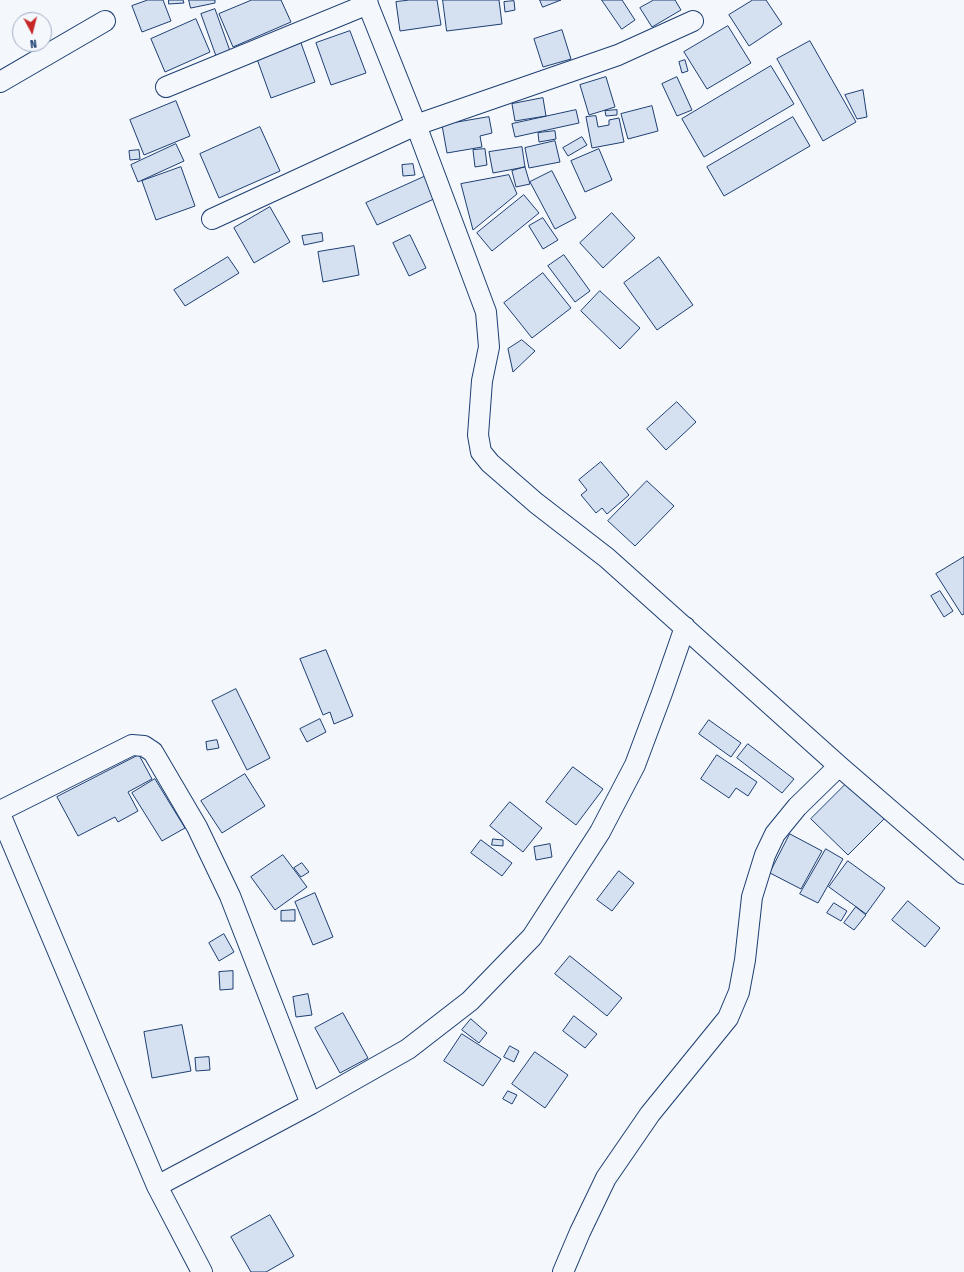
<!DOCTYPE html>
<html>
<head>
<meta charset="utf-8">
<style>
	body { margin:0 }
	#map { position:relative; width:964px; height:1272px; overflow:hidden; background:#f4f7fb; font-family:"Fira Sans Condensed",sans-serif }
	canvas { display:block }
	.north { position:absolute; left:12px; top:12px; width:40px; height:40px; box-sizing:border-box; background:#f4f7fb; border:1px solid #9eadc5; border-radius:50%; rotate:173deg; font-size:11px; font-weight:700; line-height:16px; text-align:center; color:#1d3f73 }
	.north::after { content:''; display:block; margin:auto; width:14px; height:18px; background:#c62828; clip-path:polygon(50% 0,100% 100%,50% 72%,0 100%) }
</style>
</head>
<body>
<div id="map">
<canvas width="964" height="1272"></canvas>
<div class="north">N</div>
</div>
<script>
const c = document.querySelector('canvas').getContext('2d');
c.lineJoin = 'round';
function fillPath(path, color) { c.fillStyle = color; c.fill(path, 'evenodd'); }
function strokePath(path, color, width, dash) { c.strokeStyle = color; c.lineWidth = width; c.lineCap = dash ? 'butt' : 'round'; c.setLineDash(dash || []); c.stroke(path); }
const building = new Path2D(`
	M 148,0 L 163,0 L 171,21 L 142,32 L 132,6 Z
	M 169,0 L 183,0 L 184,3 L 169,4 Z
	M 189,0 L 215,0 L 215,3 L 191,8 Z
	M 252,0 L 281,0 L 291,22 L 233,47 L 219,14 Z
	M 410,0 L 437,0 L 441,25 L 400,31 L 396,2 Z
	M 443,0 L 499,0 L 502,24 L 447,31 Z
	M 540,0 L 561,0 L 543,7 Z
	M 602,0 L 622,0 L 635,20 L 622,29 Z
	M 654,0 L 675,0 L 681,10 L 652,27 L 640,8 Z
	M 753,0 L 766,0 L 782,24 L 749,46 L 729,15 Z
	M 514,1 L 515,10 L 505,12 L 504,2 Z
	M 215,9 L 230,51 L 216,56 L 201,14 Z
	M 196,19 L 210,52 L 165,72 L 151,39 Z
	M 728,26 L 751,63 L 707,89 L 684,52 Z
	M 562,30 L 571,59 L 543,67 L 534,39 Z
	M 350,31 L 366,73 L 331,85 L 316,43 Z
	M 810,41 L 856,122 L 823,141 L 777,59 Z
	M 301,43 L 315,82 L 271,98 L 257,59 Z
	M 685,60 L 688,71 L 682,73 L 679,62 Z
	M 771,66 L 794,104 L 704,157 L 682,119 Z
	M 606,77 L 615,107 L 589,115 L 580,85 Z
	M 677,77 L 692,110 L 677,116 L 662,84 Z
	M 863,90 L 867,117 L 857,119 L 845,95 Z
	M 543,98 L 546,116 L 515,121 L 512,104 Z
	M 176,101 L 190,136 L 144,155 L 130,120 Z
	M 652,106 L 658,131 L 628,139 L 621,114 Z
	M 576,110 L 579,123 L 515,137 L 512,124 Z
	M 617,110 L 617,115 L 606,116 L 605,111 Z
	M 596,116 L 598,127 L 609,125 L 609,120 L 619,118 L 624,142 L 592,148 L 586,117 Z
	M 489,117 L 492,133 L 480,136 L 482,147 L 447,153 L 442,125 Z
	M 793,117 L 810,146 L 724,196 L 707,167 Z
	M 260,127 L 280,171 L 219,198 L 200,154 Z
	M 555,131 L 556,139 L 539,142 L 538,133 Z
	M 582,137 L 587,145 L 568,156 L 563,148 Z
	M 555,141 L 560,162 L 529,168 L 525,148 Z
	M 176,144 L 184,161 L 138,182 L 131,165 Z
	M 522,147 L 525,167 L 493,173 L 489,152 Z
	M 485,149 L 487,165 L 475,167 L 473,150 Z
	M 599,149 L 612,180 L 585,192 L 571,161 Z
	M 139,150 L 140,159 L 130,160 L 129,151 Z
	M 413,164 L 415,175 L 403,176 L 402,165 Z
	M 181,167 L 195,206 L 156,220 L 142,181 Z
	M 525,167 L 530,184 L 516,187 L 512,171 Z
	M 552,171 L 576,218 L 555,229 L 530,182 Z
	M 509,175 L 517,194 L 473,230 L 461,184 Z
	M 426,176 L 436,198 L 377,225 L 366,203 Z
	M 524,195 L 539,213 L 492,251 L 477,233 Z
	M 270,207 L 290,242 L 254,263 L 234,228 Z
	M 612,213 L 635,238 L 603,268 L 580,243 Z
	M 543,218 L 558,240 L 543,249 L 529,226 Z
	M 322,233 L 323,241 L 304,245 L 302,236 Z
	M 410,235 L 426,268 L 409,276 L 393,243 Z
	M 354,246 L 359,275 L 323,282 L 318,252 Z
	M 564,255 L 590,291 L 575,302 L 548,266 Z
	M 228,257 L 239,273 L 185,306 L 174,290 Z
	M 659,257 L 693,305 L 657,330 L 624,283 Z
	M 543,273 L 571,308 L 532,338 L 504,303 Z
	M 600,291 L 640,328 L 620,349 L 581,311 Z
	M 522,340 L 535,351 L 513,372 L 508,349 Z
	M 677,402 L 696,422 L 666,450 L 647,429 Z
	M 601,462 L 629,495 L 607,514 L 602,508 L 596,513 L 581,495 L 587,490 L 579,480 Z
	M 647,481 L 674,506 L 635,546 L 608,521 Z
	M 964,557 L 964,614 L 962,615 L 936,574 Z
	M 940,591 L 953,611 L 944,617 L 931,596 Z
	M 326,650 L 353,716 L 334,724 L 330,712 L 323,715 L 300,659 Z
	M 236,689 L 270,758 L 247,770 L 212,701 Z
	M 320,719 L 326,732 L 307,742 L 300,729 Z
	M 709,720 L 741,743 L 731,757 L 699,734 Z
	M 217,740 L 219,748 L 207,750 L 206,742 Z
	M 748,744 L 794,779 L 782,793 L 737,758 Z
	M 139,755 L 152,779 L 128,792 L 138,811 L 118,822 L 115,817 L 78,836 L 57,797 Z
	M 717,755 L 757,782 L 748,796 L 736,788 L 729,798 L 701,779 Z
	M 573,767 L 603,789 L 576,825 L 546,802 Z
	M 245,774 L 265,806 L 222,833 L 201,801 Z
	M 155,779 L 185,828 L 162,841 L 132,793 Z
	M 848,782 L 885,818 L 848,855 L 811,819 Z
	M 510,802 L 542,828 L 523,852 L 490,826 Z
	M 790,834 L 822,851 L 801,889 L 770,873 Z
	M 493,839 L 503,840 L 503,846 L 492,845 Z
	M 481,840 L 512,863 L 502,876 L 471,853 Z
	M 550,844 L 552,857 L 536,860 L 534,847 Z
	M 826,849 L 843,859 L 818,903 L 800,894 Z
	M 283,855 L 307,887 L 275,910 L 251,877 Z
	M 848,861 L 885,888 L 866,914 L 829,887 Z
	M 302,863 L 309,872 L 301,877 L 294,868 Z
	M 619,871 L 634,883 L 612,911 L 597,900 Z
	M 315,893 L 333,937 L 313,945 L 295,902 Z
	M 908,901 L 940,928 L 925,947 L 892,920 Z
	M 834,903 L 847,911 L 841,921 L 827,913 Z
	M 856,907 L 866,915 L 854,930 L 844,923 Z
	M 295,910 L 295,921 L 281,921 L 281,911 Z
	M 224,934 L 234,952 L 219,961 L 209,943 Z
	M 570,956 L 622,998 L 607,1016 L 555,974 Z
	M 233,971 L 233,989 L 220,990 L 219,972 Z
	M 308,994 L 312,1015 L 296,1017 L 293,997 Z
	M 343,1013 L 368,1058 L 340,1073 L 315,1028 Z
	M 574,1016 L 597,1034 L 585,1048 L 563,1031 Z
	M 471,1019 L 487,1033 L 479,1043 L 462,1030 Z
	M 182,1025 L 191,1071 L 152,1078 L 144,1032 Z
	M 462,1034 L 501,1059 L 483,1086 L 444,1061 Z
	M 510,1046 L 519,1051 L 514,1062 L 504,1057 Z
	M 535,1052 L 568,1075 L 545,1108 L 512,1084 Z
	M 209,1057 L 210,1070 L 196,1071 L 195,1058 Z
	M 508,1091 L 517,1095 L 512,1104 L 503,1099 Z
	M 270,1215 L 294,1256 L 266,1272 L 251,1272 L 231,1237 Z`);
fillPath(building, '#d5e0f0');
strokePath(building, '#1d3f73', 1);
const minor = new Path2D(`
	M 366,0 L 416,125 L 486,312 L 489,347 L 482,381 L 478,435 L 481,452 L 490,463 L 536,503 L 607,558 L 839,766 L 964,874
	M 0,82 L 105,21
	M 166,87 L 368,4
	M 212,219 L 416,125 L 618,55 L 693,21
	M 0,811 L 132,745 L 144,746 L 153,752 L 197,827 L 230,896 L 311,1104
	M 0,814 L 157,1186 L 202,1272
	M 157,1186 L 311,1104 L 408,1049 L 470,1001 L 532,937 L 600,832 L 635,765 L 662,693 L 685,627
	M 563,1272 L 580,1232 L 606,1178 L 650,1114 L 728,1018 L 739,992 L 745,960 L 752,897 L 765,855 L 775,834 L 797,807 L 839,766`);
strokePath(minor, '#1d3f73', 22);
strokePath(minor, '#f4f7fb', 20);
</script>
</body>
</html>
